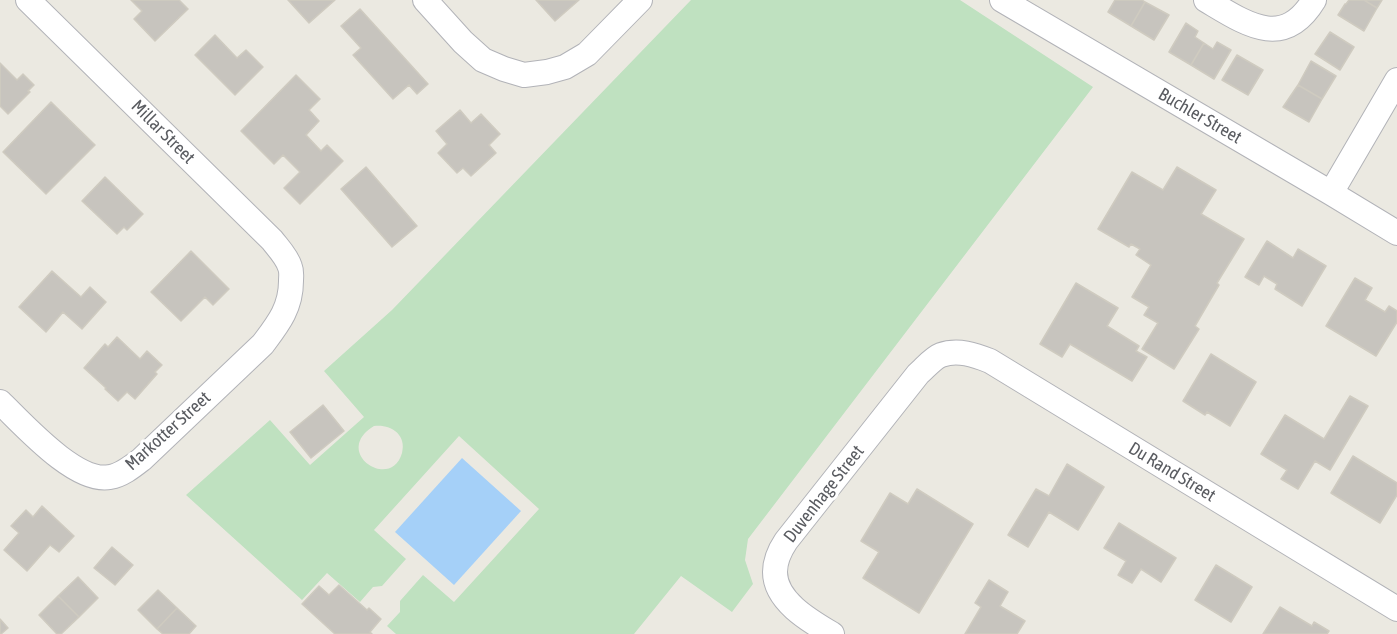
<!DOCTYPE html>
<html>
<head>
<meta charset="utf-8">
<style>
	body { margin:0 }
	canvas { display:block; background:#ebe9e1 }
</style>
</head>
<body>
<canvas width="1397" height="634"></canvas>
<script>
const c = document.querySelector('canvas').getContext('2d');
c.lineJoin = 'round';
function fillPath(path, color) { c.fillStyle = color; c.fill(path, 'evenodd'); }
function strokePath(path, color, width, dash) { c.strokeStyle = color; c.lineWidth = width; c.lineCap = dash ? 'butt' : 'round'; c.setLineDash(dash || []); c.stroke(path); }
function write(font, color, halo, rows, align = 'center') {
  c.font = font + ' "Asap Condensed",sans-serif'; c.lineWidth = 6; c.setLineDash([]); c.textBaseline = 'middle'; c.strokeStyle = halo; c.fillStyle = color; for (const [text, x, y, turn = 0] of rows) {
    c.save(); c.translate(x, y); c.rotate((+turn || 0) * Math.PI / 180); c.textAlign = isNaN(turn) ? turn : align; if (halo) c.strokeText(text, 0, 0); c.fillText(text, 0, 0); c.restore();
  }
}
fillPath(new Path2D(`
	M 691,0 L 960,0 L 1093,87 L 748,539 L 745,560 L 753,584 L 732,612 L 681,576 L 634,634 L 396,634 L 387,626 L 400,612 L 400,601 L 423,575 L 454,602 L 539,509 L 459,436 L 374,530 L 406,559 L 382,586 L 373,587 L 360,602 L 327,573 L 302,600 L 186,495 L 270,420 L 310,465 L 364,417 L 324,371 L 392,310 ZM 374,426 C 390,424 407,434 402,453 C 391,492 331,452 374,426 Z`), '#bfe1c0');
fillPath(new Path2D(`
	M 462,458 L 521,511 L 454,585 L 395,532 Z`), '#a5d0f8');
const building = new Path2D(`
	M 131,0 L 179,0 L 188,9 L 155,41 L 134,19 L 142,11 Z
	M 288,0 L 335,0 L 309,23 Z
	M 536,0 L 579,0 L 555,21 Z
	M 1115,0 L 1142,0 L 1145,2 L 1131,26 L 1108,12 Z
	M 1349,0 L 1364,0 L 1377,8 L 1364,31 L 1338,15 L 1345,4 L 1346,4 Z
	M 1364,0 L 1382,0 L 1377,8 Z
	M 1145,2 L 1169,15 L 1154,40 L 1131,26 Z
	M 360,9 L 428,84 L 417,94 L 409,85 L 393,99 L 353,55 L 361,48 L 341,26 Z
	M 1186,23 L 1198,31 L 1195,37 L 1204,43 L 1191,65 L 1169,52 Z
	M 1330,32 L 1354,47 L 1340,70 L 1315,54 Z
	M 215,35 L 237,58 L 246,50 L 263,67 L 235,95 L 195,55 Z
	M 1217,42 L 1231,50 L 1214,79 L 1191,65 L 1204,43 L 1213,49 Z
	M 1237,55 L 1263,70 L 1248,95 L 1222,80 Z
	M 1311,61 L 1336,76 L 1322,99 L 1298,85 Z
	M 0,63 L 17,80 L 23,74 L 34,85 L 28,91 L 30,92 L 8,114 L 0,106 Z
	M 296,75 L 320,99 L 309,110 L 319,121 L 306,135 L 321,151 L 327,145 L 343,161 L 300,204 L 284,188 L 300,172 L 283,155 L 274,164 L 241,131 Z
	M 1298,85 L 1322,99 L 1309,122 L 1283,107 Z
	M 51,102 L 95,145 L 46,194 L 3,152 Z
	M 460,110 L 471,123 L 481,114 L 500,134 L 489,145 L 496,153 L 471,176 L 463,168 L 457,173 L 438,153 L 447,144 L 436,131 Z
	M 366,167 L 417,226 L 392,247 L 341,189 Z
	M 1177,167 L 1216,190 L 1201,214 L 1244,239 L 1217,283 L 1219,285 L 1195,326 L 1199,329 L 1174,369 L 1142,349 L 1158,323 L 1144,315 L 1149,307 L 1132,297 L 1151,265 L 1136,255 L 1140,249 L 1131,244 L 1129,247 L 1098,229 L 1132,172 L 1163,190 Z
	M 105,177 L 143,214 L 127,230 L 124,227 L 117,234 L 82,201 Z
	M 1267,241 L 1293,258 L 1298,249 L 1326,266 L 1302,306 L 1275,289 L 1277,284 L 1264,276 L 1259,285 L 1245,277 Z
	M 191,251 L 229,289 L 213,305 L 205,297 L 181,321 L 151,292 Z
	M 52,271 L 81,297 L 90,287 L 106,302 L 82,329 L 63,312 L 46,332 L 19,307 Z
	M 1355,278 L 1372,288 L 1365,300 L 1385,312 L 1389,306 L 1397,311 L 1397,322 L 1376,356 L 1326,326 Z
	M 1076,283 L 1118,308 L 1107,326 L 1139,346 L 1136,351 L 1147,357 L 1132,381 L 1070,344 L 1062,357 L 1040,344 Z
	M 117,337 L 140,359 L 147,351 L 162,365 L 155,372 L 157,374 L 135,399 L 127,392 L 118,401 L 105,389 L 106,388 L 84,368 L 105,344 L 108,347 Z
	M 1211,354 L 1256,382 L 1230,426 L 1207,412 L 1205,415 L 1183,401 Z
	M 1350,396 L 1368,406 L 1330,470 L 1315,461 L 1298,489 L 1281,479 L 1287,470 L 1261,454 L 1285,415 L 1324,439 Z
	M 323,405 L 344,431 L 311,458 L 290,432 Z
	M 1353,456 L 1397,483 L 1397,495 L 1380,523 L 1331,493 Z
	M 1067,464 L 1104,487 L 1078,530 L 1049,512 L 1028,547 L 1008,535 L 1036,489 L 1049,496 Z
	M 917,489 L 973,524 L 919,613 L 863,578 L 879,552 L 861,541 L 890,493 L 908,504 Z
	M 42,506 L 74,536 L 59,552 L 50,545 L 27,571 L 4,550 L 19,533 L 11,526 L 26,510 L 33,517 Z
	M 1119,523 L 1176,558 L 1161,582 L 1141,569 L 1132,583 L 1118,575 L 1126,561 L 1104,548 Z
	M 112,547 L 133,565 L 115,585 L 94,568 Z
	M 1216,565 L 1252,587 L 1231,622 L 1195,600 Z
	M 78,577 L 98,598 L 79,617 L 58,596 Z
	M 989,580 L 1008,592 L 1000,606 L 1025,621 L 1017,634 L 965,634 L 981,607 L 975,603 Z
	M 339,585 L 367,610 L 369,608 L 381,619 L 370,632 L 372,634 L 335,634 L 302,604 L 319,586 L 329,595 Z
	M 158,590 L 177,608 L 157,629 L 138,610 Z
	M 58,596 L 79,617 L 61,634 L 57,634 L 39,615 Z
	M 1280,607 L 1312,626 L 1314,622 L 1329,631 L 1327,634 L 1263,634 Z
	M 177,608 L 196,626 L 189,634 L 163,634 L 157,629 Z
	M 0,619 L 8,628 L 1,634 L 0,634 Z`);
fillPath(building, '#c7c4be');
strokePath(building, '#cfcbc0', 1.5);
const minor = new Path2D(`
	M 425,0 L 463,42 L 483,60 L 504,69 L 524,75 L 547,72 L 565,67 L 587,54 L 640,0
	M 1002,0 L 1331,193 L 1397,233
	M 1206,0 C 1245,23 1283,51 1314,0
	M 1331,193 L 1397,80
	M 0,402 C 23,424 76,484 110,477 C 122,475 133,466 142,459 L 263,344 C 278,324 291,308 291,281 C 291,277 292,272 290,267 C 287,257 279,249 272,240 L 28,0
	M 832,634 C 810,621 775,601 775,572 C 775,561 780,550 786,541 L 918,374 C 925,368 933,358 941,355 C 958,349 975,355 990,361 L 1397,609`);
strokePath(minor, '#b2b3b8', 26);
strokePath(minor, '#fff', 24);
write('18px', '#5a5c61', '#fff', [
	["Buchler Street",1200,116,30],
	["Millar Street",163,132,45],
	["Markotter Street",168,431,-42],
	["Du Rand Street",1172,472,31],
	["Duvenhage Street",824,494,-52]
]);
</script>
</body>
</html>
